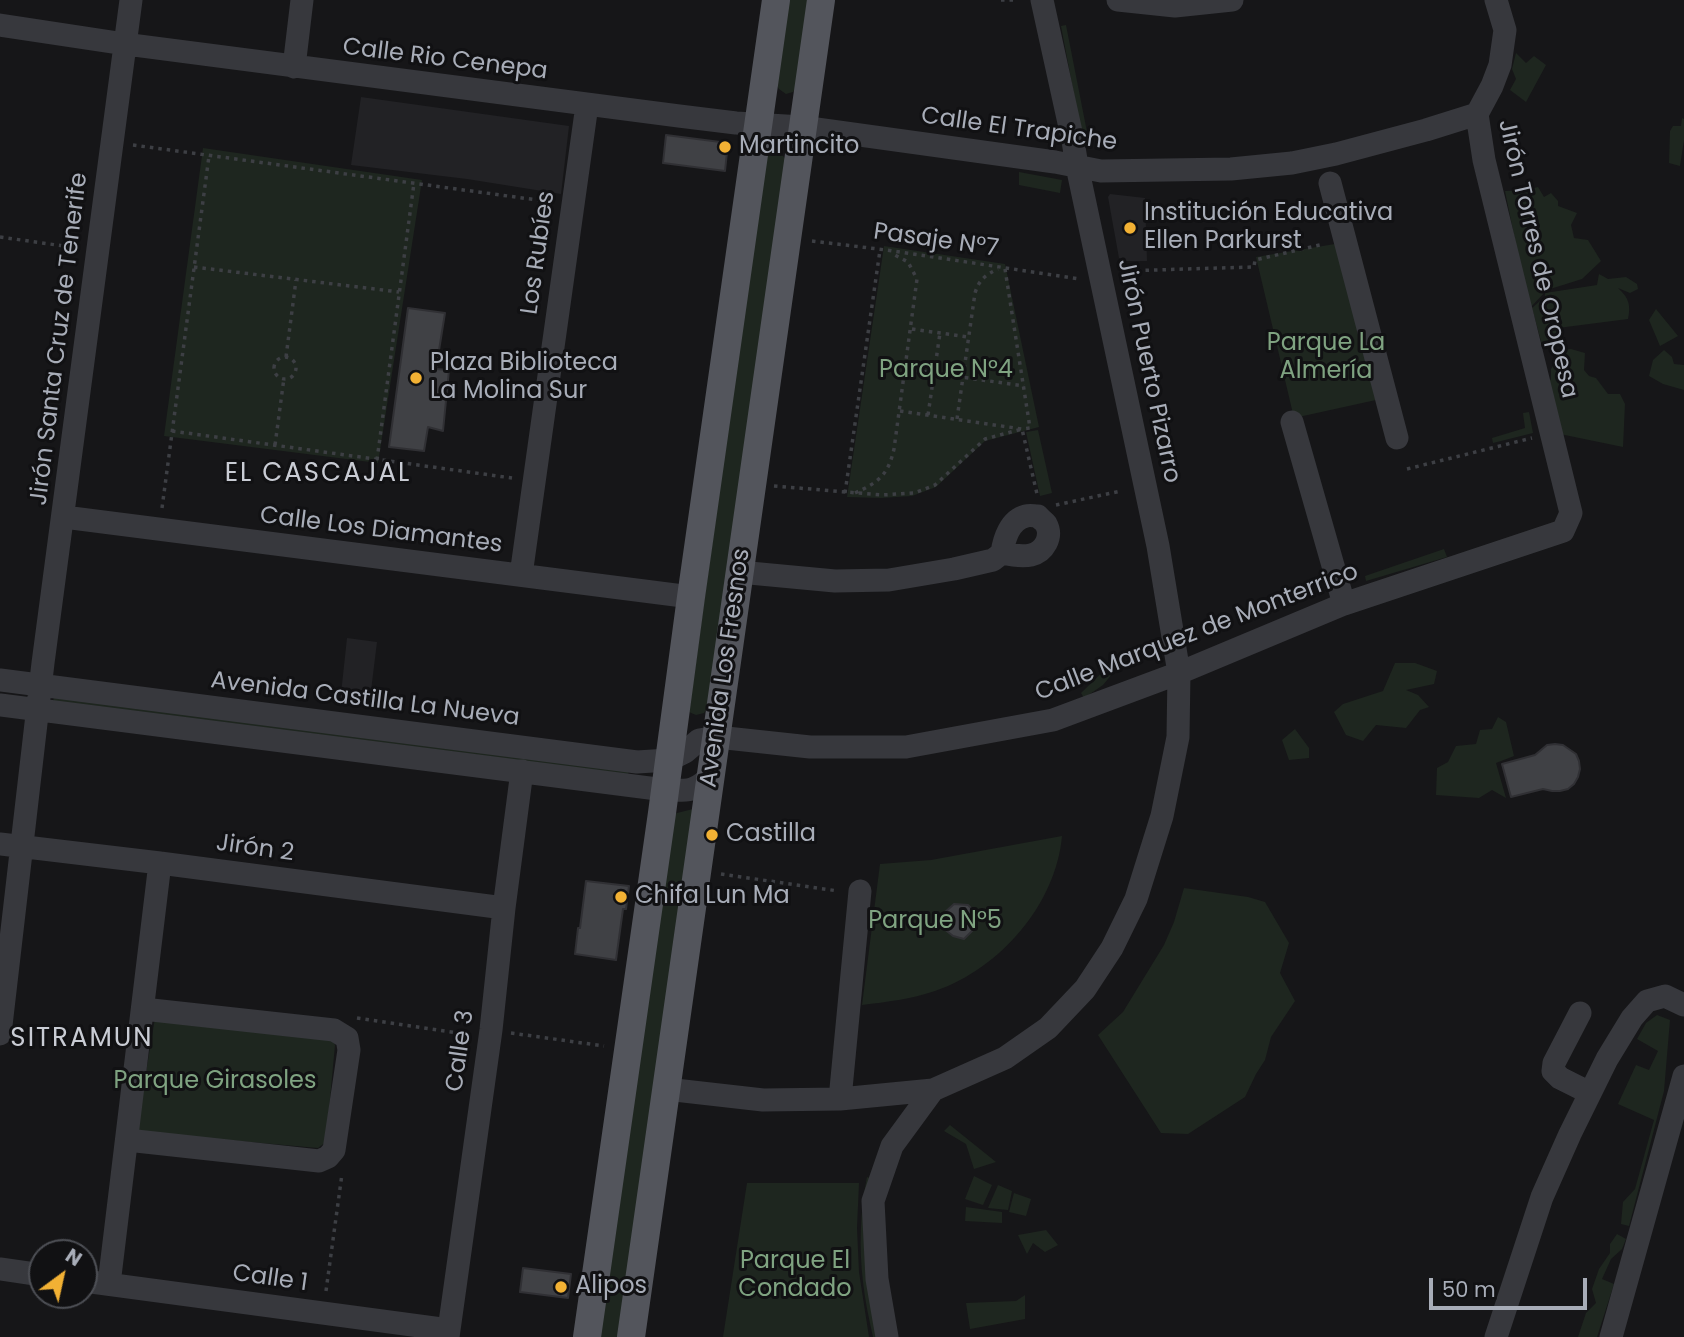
<!DOCTYPE html>
<html>
<head>
<meta charset="utf-8">
<style>
	body { margin:0 }
	#map { position:relative; width:1684px; height:1337px; overflow:hidden; background:#161618; font-family:Poppins,sans-serif }
	canvas { display:block }
	.north { position:absolute; left:28px; top:1239px; width:70px; height:70px; box-sizing:border-box; background:#111113; border:2px solid #4d4f55; border-radius:50%; rotate:33deg; font-size:19px; font-weight:700; line-height:28px; text-align:center; color:#a8adb8 }
	.north::after { content:''; display:block; margin:auto; width:24px; height:32px; background:#f2b134; clip-path:polygon(50% 0,100% 100%,50% 72%,0 100%) }
	.scale { position:absolute; left:1429px; top:1278px; width:158px; height:32px; box-sizing:border-box; border:4px solid #a8adb8; border-top:0; padding-left:9px; font-size:21px; line-height:24px; white-space:nowrap; color:#a8adb8; -webkit-text-stroke:5px #111113; paint-order:stroke }
</style>
</head>
<body>
<div id="map">
<canvas width="1684" height="1337"></canvas>
<div class="north">N</div>
<div class="scale">50 m</div>
</div>
<script>
const c = document.querySelector('canvas').getContext('2d');
c.lineJoin = 'round';
function fillPath(path, color) { c.fillStyle = color; c.fill(path, 'evenodd'); }
function strokePath(path, color, width, dash) { c.strokeStyle = color; c.lineWidth = width; c.lineCap = dash ? 'butt' : 'round'; c.setLineDash(dash || []); c.stroke(path); }
function write(font, color, halo, rows, align = 'center') {
  c.font = font + ' Poppins,sans-serif'; c.lineWidth = 6; c.setLineDash([]); c.textBaseline = 'middle'; c.strokeStyle = halo; c.fillStyle = color; for (const [text, x, y, turn = 0] of rows) {
    c.save(); c.translate(x, y); c.rotate((+turn || 0) * Math.PI / 180); c.textAlign = isNaN(turn) ? turn : align; if (halo) c.strokeText(text, 0, 0); c.fillText(text, 0, 0); c.restore();
  }
}
fillPath(new Path2D(`
	M 361,97 L 569,126 L 561,194 L 467,179 L 351,165 Z
	M 1110,194 L 1145,198 L 1147,261 L 1125,261 L 1119,258 L 1108,197 Z
	M 347,638 L 377,642 L 369,707 L 340,703 Z`), '#222225');
fillPath(new Path2D(`
	M 786,0 L 809,0 L 797,86 L 793,92 L 786,94 L 779,89 L 775,83 Z
	M 1066,25 L 1089,142 L 1083,142 L 1061,26 Z
	M 1516,53 L 1526,63 L 1534,56 L 1546,65 L 1526,102 L 1510,90 L 1516,79 L 1512,69 Z
	M 1682,118 L 1684,119 L 1684,140 L 1680,166 L 1669,163 L 1670,131 L 1673,126 L 1681,126 Z
	M 203,148 L 422,180 L 378,463 L 164,436 Z
	M 774,153 L 783,156 L 787,161 L 709,705 L 704,713 L 696,715 L 689,712 L 764,166 L 767,156 Z
	M 1019,172 L 1062,180 L 1060,193 L 1019,185 Z
	M 1538,187 L 1544,197 L 1551,193 L 1558,201 L 1558,206 L 1577,213 L 1571,225 L 1574,238 L 1588,240 L 1601,261 L 1582,279 L 1547,290 L 1529,309 L 1505,191 L 1526,190 Z
	M 1341,243 L 1385,398 L 1294,418 L 1256,257 Z
	M 884,246 L 1005,264 L 1039,427 L 985,441 L 936,487 L 912,496 L 881,498 L 847,497 Z
	M 1599,274 L 1608,279 L 1626,277 L 1637,284 L 1638,289 L 1630,293 L 1618,288 C 1629,298 1631,305 1628,319 L 1558,328 L 1559,342 L 1542,345 L 1532,308 L 1541,300 L 1545,302 L 1545,293 L 1597,285 Z
	M 1656,309 L 1678,336 L 1660,346 L 1649,320 Z
	M 1571,349 L 1585,353 L 1584,370 L 1589,376 L 1596,378 L 1608,394 L 1620,394 L 1625,404 L 1623,447 L 1560,434 L 1547,385 L 1551,379 L 1551,369 L 1563,350 Z
	M 1664,350 L 1672,357 L 1674,364 L 1684,365 L 1684,390 L 1663,384 L 1649,376 L 1653,360 Z
	M 1529,412 L 1533,433 L 1493,443 L 1492,438 L 1525,428 L 1523,413 Z
	M 1038,430 L 1052,493 L 1040,496 L 1026,432 Z
	M 1444,549 L 1447,557 L 1366,581 L 1365,576 Z
	M 1117,658 L 1122,662 L 1103,685 L 1084,698 L 1081,693 Z
	M 1395,663 L 1415,663 L 1437,671 L 1434,684 L 1406,690 L 1418,695 L 1429,707 L 1420,710 L 1406,728 L 1376,725 L 1363,741 L 1346,735 L 1334,712 L 1343,704 L 1383,691 Z
	M 54,695 L 629,769 L 628,777 L 53,704 Z
	M 1498,717 L 1506,722 L 1514,756 L 1496,763 L 1506,798 L 1492,790 L 1479,798 L 1436,795 L 1437,768 L 1448,762 L 1456,746 L 1476,744 L 1480,730 L 1492,729 Z
	M 1295,729 L 1309,748 L 1309,758 L 1289,760 L 1282,740 Z
	M 693,809 L 620,1337 L 598,1337 L 673,814 Z
	M 1062,836 C 1056,904 1000,969 935,991 C 911,999 887,1002 862,1005 L 880,864 L 931,860 Z
	M 1184,888 L 1248,897 L 1265,902 L 1289,943 L 1280,973 L 1295,1001 L 1271,1037 L 1265,1060 L 1256,1074 L 1245,1097 L 1188,1134 L 1161,1133 L 1098,1035 L 1123,1012 L 1164,945 L 1174,922 Z
	M 1657,1015 L 1670,1020 L 1664,1091 L 1629,1226 L 1621,1224 L 1623,1202 L 1635,1189 L 1654,1120 L 1618,1104 L 1636,1065 L 1649,1070 L 1658,1051 L 1637,1039 L 1646,1023 Z
	M 155,1018 L 331,1036 L 335,1045 L 326,1142 L 318,1148 L 136,1132 Z
	M 950,1125 L 996,1162 L 974,1169 L 966,1144 L 944,1131 Z
	M 974,1176 L 992,1185 L 983,1205 L 965,1199 Z
	M 867,1177 L 872,1179 L 878,1337 L 873,1337 C 869,1319 865,1301 863,1282 C 859,1248 860,1211 867,1177 Z
	M 747,1183 L 859,1183 L 857,1228 L 859,1272 L 869,1337 L 723,1337 Z
	M 998,1185 L 1012,1191 L 1008,1210 L 988,1208 Z
	M 1014,1193 L 1031,1199 L 1026,1216 L 1009,1212 Z
	M 966,1207 L 1002,1212 L 1002,1223 L 965,1221 Z
	M 1046,1230 L 1058,1245 L 1045,1252 L 1033,1243 L 1027,1254 L 1018,1235 Z
	M 1617,1234 L 1626,1239 L 1622,1249 L 1611,1259 L 1602,1279 L 1614,1284 L 1597,1337 L 1578,1337 L 1586,1313 L 1596,1303 L 1592,1289 L 1599,1269 L 1610,1253 L 1610,1244 Z
	M 1025,1295 L 1025,1319 L 970,1329 L 966,1303 L 1016,1301 Z`), '#1e261f');
const building = new Path2D(`
	M 666,135 L 728,143 L 725,171 L 663,163 Z
	M 408,308 L 445,313 L 436,369 L 449,370 L 443,431 L 428,427 L 424,451 L 389,447 Z
	M 1555,744 L 1563,745 L 1576,754 L 1579,761 L 1580,769 L 1578,777 L 1574,784 L 1568,789 L 1560,791 L 1552,791 L 1543,789 L 1511,797 L 1502,764 L 1535,755 L 1547,745 Z
	M 586,881 L 629,886 L 626,909 L 623,909 L 616,960 L 575,954 L 578,928 L 580,928 Z
	M 954,904 L 968,905 L 977,914 L 976,927 L 964,939 L 953,936 L 943,928 L 943,914 Z
	M 523,1268 L 571,1274 L 568,1298 L 520,1292 Z`);
fillPath(building, '#404145');
strokePath(building, '#303034', 2);
strokePath(new Path2D(`
	M 1001,0 L 1016,0
	M 133,145 L 552,202
	M 0,237 L 78,248
	M 812,241 L 886,250 L 1080,279
	M 194,267 L 399,292
	M 1120,271 L 1254,267 L 1255,260 L 1324,244
	M 912,329 L 968,337
	M 286,357 L 296,280
	M274 368a11 11 0 1 1 22 0a11 11 0 1 1-22 0Z
	M 906,369 L 1024,386
	M 900,411 L 1022,429 L 1030,428 L 1005,269
	M 928,415 L 940,333
	M 957,419 L 975,293 C 979,280 985,275 998,269
	M 172,431 L 512,478
	M 275,445 L 284,378
	M 377,460 L 414,183
	M 1407,469 L 1532,438
	M 774,486 L 882,495 L 914,493 L 935,485 L 985,439 L 1022,429 L 1037,494
	M 845,493 L 880,250
	M 855,493 C 879,482 888,475 894,449 L 917,279 L 908,262 L 891,253
	M 1056,505 L 1121,491
	M 162,508 L 209,156
	M 721,874 L 838,891
	M 357,1018 L 471,1035
	M 511,1033 L 604,1046
	M 326,1291 L 342,1174`), '#3d3f44', 3.5, [3.5, 5]);
strokePath(new Path2D(`
	M 1118,0 L 1175,6 L 1232,0
	M 0,25 L 125,44 L 679,116 L 736,123 L 802,127 L 1055,162 L 1101,171 L 1231,169 L 1292,163 L 1336,154 L 1426,130 L 1477,114
	M 294,67 L 302,0
	M 1330,183 L 1397,438
	M 1292,422 L 1344,604
	M 64,517 L 691,597
	M 739,572 L 835,581 L 889,580 L 954,569 L 993,560 L 1002,553 C 1004,539 1010,520 1026,516 C 1030,515 1034,516 1038,516 C 1040,519 1044,521 1046,524 C 1053,537 1044,552 1031,555 C 1022,557 1011,555 1002,553
	M 521,575 L 587,105
	M 0,680 L 637,762 L 669,760 L 685,752 L 699,740 L 717,737 L 810,747 L 906,747 L 1053,720 L 1179,673 L 1344,604 L 1563,531 L 1571,513 L 1484,160 L 1477,114 L 1492,86 L 1500,65 L 1505,30 L 1496,0
	M 0,705 L 665,790 C 685,791 699,792 711,774
	M 0,844 L 160,863 L 504,908
	M 1580,1013 L 1554,1063 L 1553,1071 L 1560,1078 L 1590,1093
	M 0,1034 L 43,663 L 131,0
	M 666,1089 L 763,1100 L 840,1099 L 933,1090 L 1005,1058 L 1048,1028 L 1085,989 L 1112,948 L 1136,899 L 1162,816 L 1178,737 L 1179,673 L 1158,546 L 1077,166 L 1073,141 L 1042,0
	M 840,1099 L 860,891
	M 127,1140 L 319,1161 L 328,1157 L 334,1150 L 349,1050 L 347,1038 L 334,1030 L 143,1009
	M 0,1269 L 42,1275
	M 84,1281 L 449,1330
	M 109,1284 L 160,863
	M 448,1337 L 491,1030 L 504,908 L 522,771
	M 887,1337 L 877,1279 L 873,1201 L 892,1146 L 933,1090
	M 1496,1337 L 1542,1197 L 1570,1134 L 1607,1059 L 1632,1018 L 1647,1001 L 1665,996 L 1684,1005
	M 1611,1337 L 1684,1076`), '#37383d', 23);
strokePath(new Path2D(`
	M 587,1337 L 662,813 L 691,597 L 776,0
	M 631,1337 L 821,0`), '#53555c', 28);
for (const [x, y, r, color] of [
	[725,147,7,"#f2b134"],
	[1130,228,7,"#f2b134"],
	[416,378,7,"#f2b134"],
	[712,835,7,"#f2b134"],
	[621,897,7,"#f2b134"],
	[561,1287,7,"#f2b134"]
]) { const dot = new Path2D(); dot.arc(x, y, r, 0, 2 * Math.PI); c.fillStyle = color; c.fill(dot); strokePath(dot, '#111113', 2.5); }
write('24px', '#a8adb8', '#111113', [
	["Calle Rio Cenepa",445,60,7],
	["Calle El Trapiche",1019,130,8],
	["Pasaje N°7",936,241,8],
	["Los Rubíes",539,253,-82],
	["Jirón Torres de Oropesa",1537,259,77],
	["Jirón Santa Cruz de Tenerife",60,339,-83],
	["Jirón Puerto Pizarro",1148,371,78],
	["Calle Los Diamantes",381,531,7],
	["Calle Marquez de Monterrico",1197,633,-21],
	["Avenida Los Fresnos",726,668,-82],
	["Avenida Castilla La Nueva",365,700,7],
	["Jirón 2",255,849,8],
	["Calle 3",461,1051,-82],
	["Calle 1",270,1279,8]
]);
write('24px', '#a8adb8', '#111113', [
	["Martincito",739,147],
	["Institución Educativa",1144,214],
	["Ellen Parkurst",1144,242],
	["Plaza Biblioteca",430,364],
	["La Molina Sur",430,392],
	["Castilla",726,835],
	["Chifa Lun Ma",635,897],
	["Alipos",575,1287]
], 'left');
write('24px', '#7fa381', '#111113', [
	["Parque La",1326,344],
	["Almería",1326,372],
	["Parque N°4",946,371],
	["Parque N°5",935,922],
	["Parque Girasoles",215,1082],
	["Parque El",795,1262],
	["Condado",795,1290]
]);
c.letterSpacing = '2px';
write('26px', '#c9ccd4', '#111113', [
	["EL CASCAJAL",318,474],
	["SITRAMUN",82,1039]
]);
c.letterSpacing = '0px';
</script>
</body>
</html>
